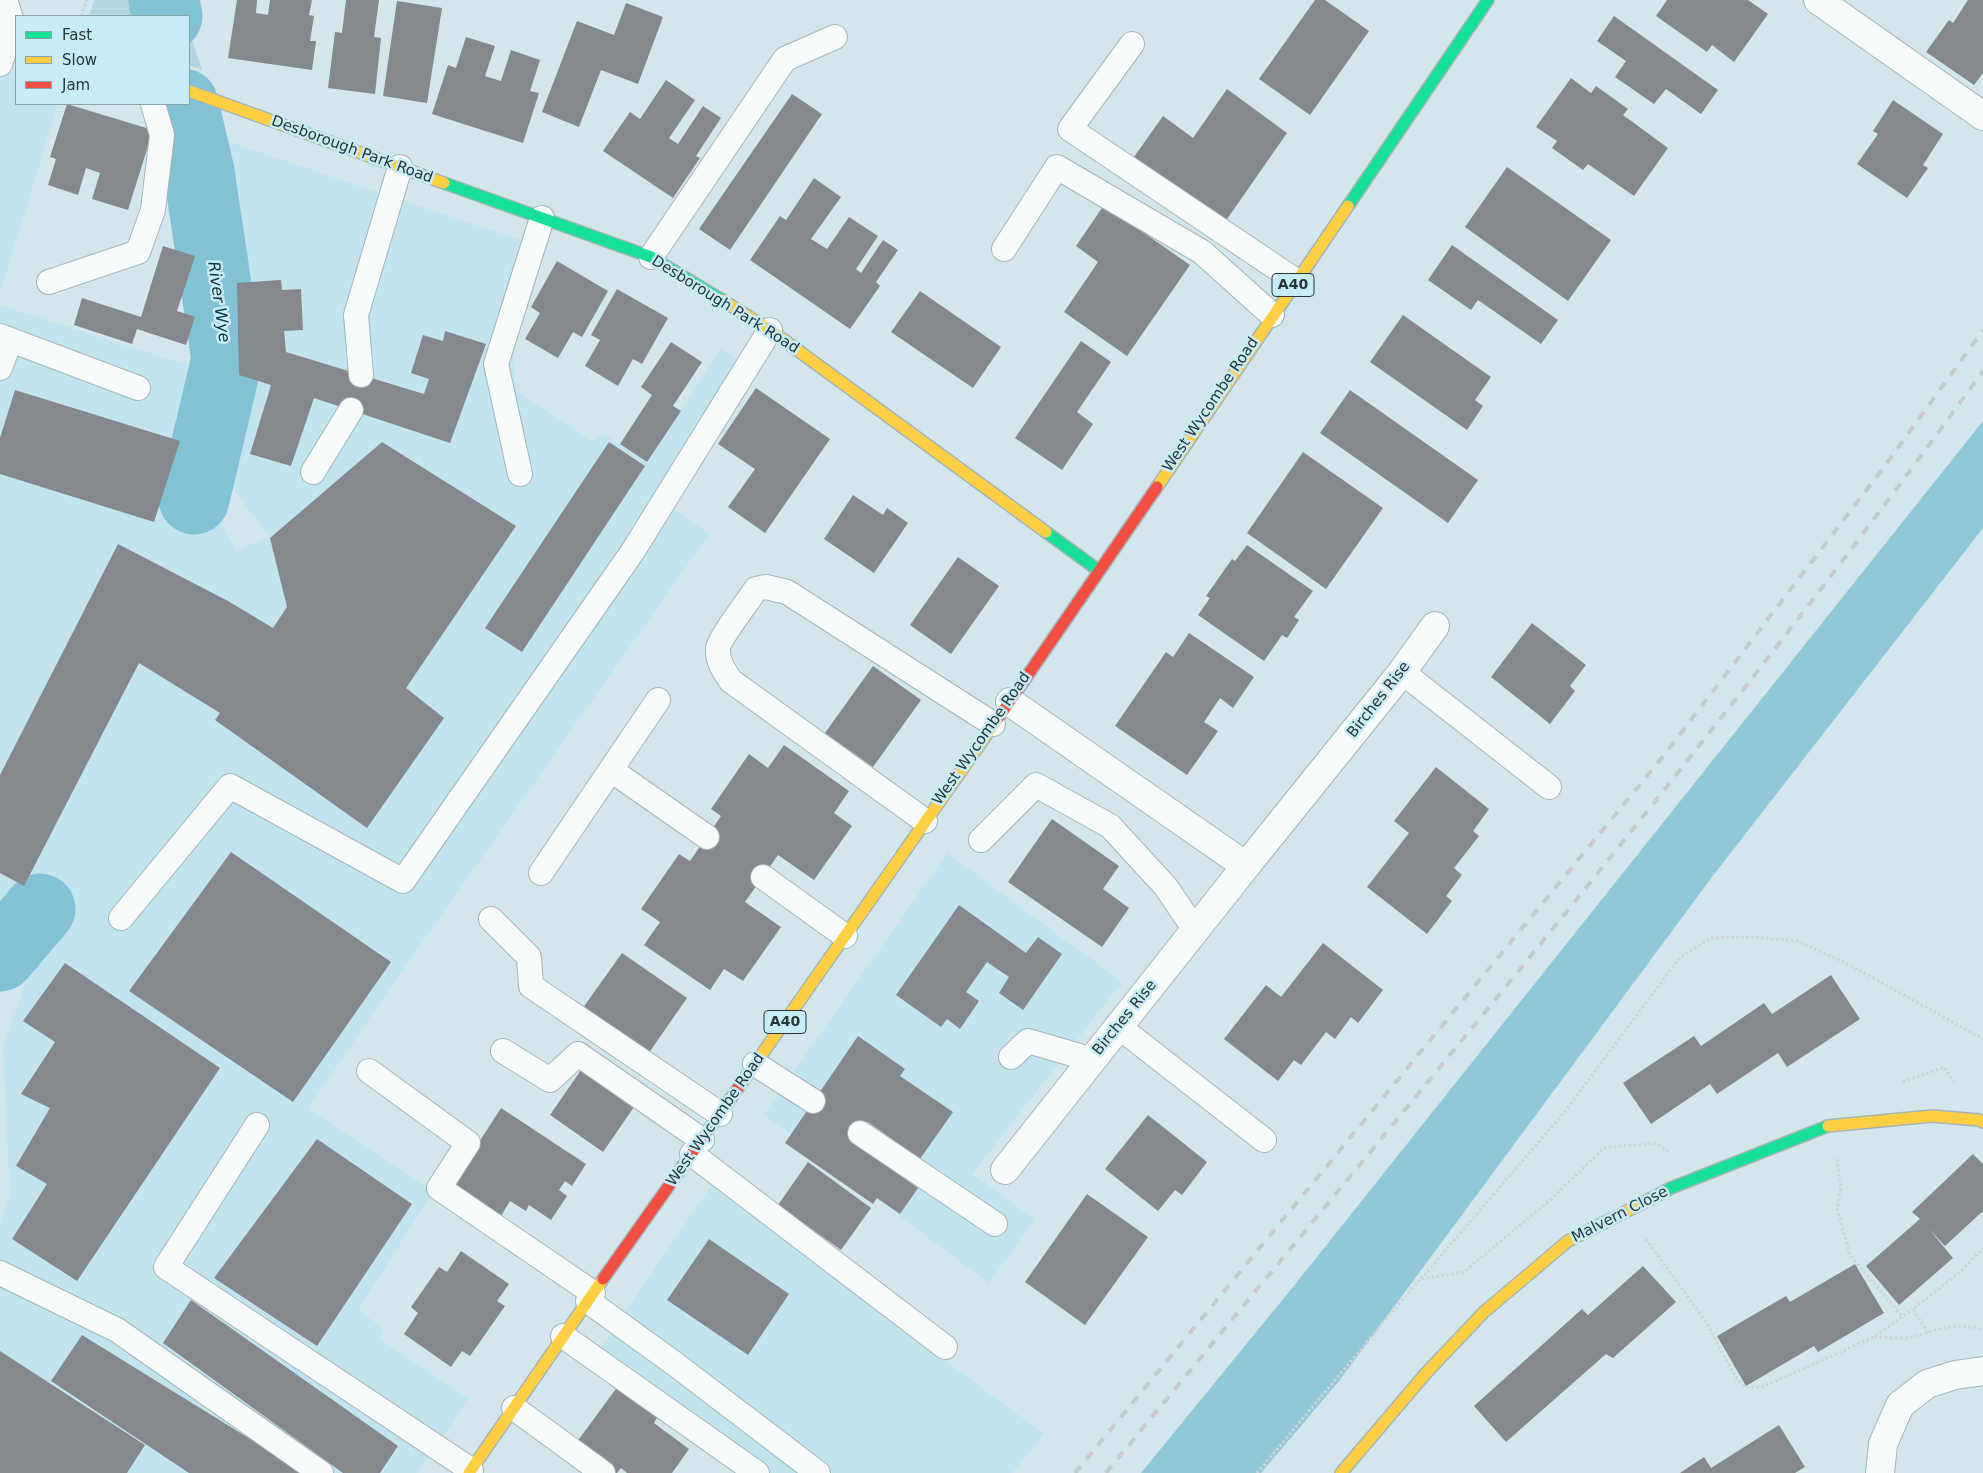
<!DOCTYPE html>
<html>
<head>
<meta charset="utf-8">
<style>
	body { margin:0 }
	#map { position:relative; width:1983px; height:1473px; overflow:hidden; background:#d2e6ec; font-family:"DejaVu Sans",sans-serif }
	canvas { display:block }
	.legend { position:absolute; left:15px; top:15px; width:175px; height:90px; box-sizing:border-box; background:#c8ecf6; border:1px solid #88a3aa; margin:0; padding:6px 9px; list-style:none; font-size:15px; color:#273539 }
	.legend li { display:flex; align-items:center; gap:10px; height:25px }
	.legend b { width:25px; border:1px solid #88a3aa }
</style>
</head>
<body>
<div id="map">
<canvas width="1983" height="1473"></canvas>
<ul class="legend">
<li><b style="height:6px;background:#16e098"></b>Fast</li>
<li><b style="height:6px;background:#ffcf43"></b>Slow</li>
<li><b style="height:6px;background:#f24e42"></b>Jam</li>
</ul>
</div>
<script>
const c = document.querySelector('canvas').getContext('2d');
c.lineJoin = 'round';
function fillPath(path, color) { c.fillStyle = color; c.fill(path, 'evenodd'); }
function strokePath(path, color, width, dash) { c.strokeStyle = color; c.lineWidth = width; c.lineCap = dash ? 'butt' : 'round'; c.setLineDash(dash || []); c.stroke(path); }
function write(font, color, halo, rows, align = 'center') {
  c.font = font + ' "DejaVu Sans",sans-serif'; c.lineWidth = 5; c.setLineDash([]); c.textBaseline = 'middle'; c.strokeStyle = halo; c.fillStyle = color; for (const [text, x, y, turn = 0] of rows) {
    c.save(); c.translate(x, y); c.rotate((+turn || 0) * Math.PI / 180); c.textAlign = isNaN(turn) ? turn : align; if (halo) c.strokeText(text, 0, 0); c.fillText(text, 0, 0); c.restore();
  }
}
fillPath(new Path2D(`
	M 0,68 L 16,73 L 16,104 L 58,104 L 0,293 Z
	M 214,137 L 547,249 L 511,331 L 516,391 L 593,441 L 604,434 L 647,463 L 721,349 L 756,372 L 668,505 L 709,534 L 381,1001 L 309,1108 L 433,1192 L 358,1310 L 383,1328 L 380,1339 L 468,1398 L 450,1426 L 417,1473 L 0,1473 L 0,1223 L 10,1195 L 3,1048 L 34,958 L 40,930 L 22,916 L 0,944 L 0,305 L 209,372 L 196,442 L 202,487 L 237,551 L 269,537 L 230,484 L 224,452 L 243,353 L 238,293 L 214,166 Z
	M 947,853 L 1122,982 L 972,1174 L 1035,1219 L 989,1283 L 764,1114 Z
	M 711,1186 L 1044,1434 L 1012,1473 L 769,1473 L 599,1350 Z`), '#c2e4ee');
fillPath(new Path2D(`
	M 94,0 L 180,0 L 184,16 L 89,16 Z
	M 189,30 L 202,70 L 189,65 Z`), '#b2d5df');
fillPath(new Path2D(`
	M 1983,421 L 1983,528 L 1712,877 L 1339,1381 L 1261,1473 L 1141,1473 L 1297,1282 Z`), '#91c8d8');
strokePath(new Path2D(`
	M 164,0 L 167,16
	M 183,104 L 199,172 L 227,359 L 194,499
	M 0,956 L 40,909`), '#82c2d4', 71);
fillPath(new Path2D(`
	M 237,0 L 257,0 L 256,13 L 268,15 L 270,0 L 312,0 L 309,15 L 314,16 L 310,41 L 316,41 L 312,70 L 228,58 Z
	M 346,0 L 379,0 L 374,37 L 381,38 L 375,94 L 328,88 L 335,32 L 342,33 Z
	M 1315,0 L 1325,0 L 1369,31 L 1310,115 L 1259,79 Z
	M 1667,0 L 1748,0 L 1768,14 L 1734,62 L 1712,45 L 1707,52 L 1656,16 Z
	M 1968,0 L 1983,0 L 1983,73 L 1974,85 L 1926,52 L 1949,20 L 1953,23 Z
	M 397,1 L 442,8 L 427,103 L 383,96 Z
	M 626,3 L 663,17 L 638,84 L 601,70 L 579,127 L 542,112 L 577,21 L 614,35 Z
	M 1614,16 L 1718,90 L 1701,114 L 1666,89 L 1654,104 L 1615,77 L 1626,61 L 1597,41 Z
	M 466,37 L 495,46 L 485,76 L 501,81 L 511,50 L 540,60 L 530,91 L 539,93 L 523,143 L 432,114 L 448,65 L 456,68 Z
	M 1571,78 L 1591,93 L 1596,86 L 1628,109 L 1623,115 L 1668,148 L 1634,196 L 1588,164 L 1583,170 L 1552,148 L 1557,141 L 1536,127 Z
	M 666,80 L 695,100 L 669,138 L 678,144 L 703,106 L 721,118 L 696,156 L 700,158 L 673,198 L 603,151 L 630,112 L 640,119 Z
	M 1227,89 L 1287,133 L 1225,222 L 1134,157 L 1163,116 L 1193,138 Z
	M 792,94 L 822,114 L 730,250 L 699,229 Z
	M 1893,100 L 1943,134 L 1923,165 L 1928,168 L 1907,198 L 1857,164 L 1878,134 L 1873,131 Z
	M 67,104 L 153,130 L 128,210 L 92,199 L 100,173 L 86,168 L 78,195 L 48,185 L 56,159 L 50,157 Z
	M 1507,167 L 1611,240 L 1568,301 L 1465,227 Z
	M 814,178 L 841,197 L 811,239 L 827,249 L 849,217 L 878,236 L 856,269 L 861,273 L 883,240 L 898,250 L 876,282 L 880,286 L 850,329 L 750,260 L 780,216 L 786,220 Z
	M 1104,205 L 1190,265 L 1127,356 L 1064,312 L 1098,262 L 1076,246 Z
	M 1452,245 L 1558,320 L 1541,344 L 1478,300 L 1471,310 L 1428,280 Z
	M 163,246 L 195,256 L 177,311 L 195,317 L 186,345 L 137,329 L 132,344 L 74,325 L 82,298 L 141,317 Z
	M 557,261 L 608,291 L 582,337 L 573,332 L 558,358 L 525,339 L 540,313 L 531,307 Z
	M 281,280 L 282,290 L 301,289 L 303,330 L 284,331 L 286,352 L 424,394 L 429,379 L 411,373 L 423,335 L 443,341 L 445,331 L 486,344 L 450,443 L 314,398 L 291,466 L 250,454 L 271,385 L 239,375 L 237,283 Z
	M 617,289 L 668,318 L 642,364 L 633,359 L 618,386 L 585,366 L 600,340 L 591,335 Z
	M 920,291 L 1001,347 L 973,388 L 891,332 Z
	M 1403,315 L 1491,377 L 1475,400 L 1483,406 L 1467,430 L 1370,362 Z
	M 1081,341 L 1111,362 L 1077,412 L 1093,424 L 1062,470 L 1015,438 Z
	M 671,342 L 702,362 L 673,406 L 681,411 L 647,462 L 620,444 L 652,395 L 641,387 Z
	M 756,388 L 830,439 L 765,533 L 728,507 L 755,469 L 718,444 Z
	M 15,390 L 180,441 L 154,522 L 0,474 L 0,438 Z
	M 1350,390 L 1478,480 L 1448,523 L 1320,433 Z
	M 382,442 L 516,526 L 406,688 L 444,718 L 367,828 L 215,720 L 220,713 L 139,663 L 24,886 L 0,873 L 0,775 L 118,544 L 228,601 L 273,628 L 287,607 L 270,538 Z
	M 609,442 L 645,466 L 522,652 L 485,628 Z
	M 1303,452 L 1383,508 L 1326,589 L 1247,533 Z
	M 853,495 L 883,515 L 887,508 L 908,523 L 874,573 L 824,539 Z
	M 1247,545 L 1313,591 L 1294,617 L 1299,620 L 1287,638 L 1282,635 L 1264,661 L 1198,615 L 1210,598 L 1206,596 L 1232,559 L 1235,561 Z
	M 958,557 L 999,586 L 951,654 L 910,625 Z
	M 1532,623 L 1586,665 L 1570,686 L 1575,691 L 1550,724 L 1491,677 Z
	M 1189,633 L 1254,677 L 1233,708 L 1220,698 L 1204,722 L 1218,731 L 1187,775 L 1115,726 L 1166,652 L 1173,657 Z
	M 873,666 L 921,700 L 873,767 L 825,733 Z
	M 784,745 L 849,791 L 834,813 L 852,826 L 814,880 L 778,855 L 745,902 L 781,927 L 743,981 L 724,969 L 710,990 L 644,945 L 660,922 L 641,909 L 679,854 L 690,861 L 721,816 L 711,809 L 749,754 L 768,768 Z
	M 1436,767 L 1489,809 L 1473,831 L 1479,836 L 1454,868 L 1462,875 L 1446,896 L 1452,901 L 1427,934 L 1367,887 L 1409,833 L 1394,821 Z
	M 1052,819 L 1119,866 L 1103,889 L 1129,908 L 1102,947 L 1008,882 Z
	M 231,852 L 391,962 L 293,1102 L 129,991 Z
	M 959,905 L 1026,953 L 1038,937 L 1062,954 L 1023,1010 L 999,993 L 1009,977 L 987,962 L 966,992 L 979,1001 L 960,1029 L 947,1019 L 941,1027 L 896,995 Z
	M 1323,943 L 1383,990 L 1358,1023 L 1351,1017 L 1335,1039 L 1326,1032 L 1301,1065 L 1294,1060 L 1278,1081 L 1224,1039 L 1266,985 L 1281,997 Z
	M 622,953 L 687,998 L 646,1057 L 580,1012 Z
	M 65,963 L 220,1068 L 77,1281 L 12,1239 L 47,1184 L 16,1166 L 50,1108 L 21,1094 L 55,1042 L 23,1021 Z
	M 1831,975 L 1860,1019 L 1787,1067 L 1778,1053 L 1717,1094 L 1710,1084 L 1651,1124 L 1623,1083 L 1694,1036 L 1701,1046 L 1764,1003 L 1772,1014 Z
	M 858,1036 L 905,1069 L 900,1076 L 953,1112 L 920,1159 L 868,1122 L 853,1143 L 918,1188 L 900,1214 L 877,1198 L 873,1204 L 785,1143 Z
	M 581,1070 L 634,1107 L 603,1152 L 550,1115 Z
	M 501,1108 L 586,1164 L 572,1186 L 565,1181 L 559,1190 L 567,1196 L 551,1220 L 529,1205 L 526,1211 L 510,1201 L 501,1216 L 452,1184 Z
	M 1148,1115 L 1207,1162 L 1182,1195 L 1175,1190 L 1158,1211 L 1105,1169 Z
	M 317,1139 L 412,1204 L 317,1346 L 214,1278 Z
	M 1973,1154 L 1983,1164 L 1983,1211 L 1945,1246 L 1929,1229 L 1953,1258 L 1899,1305 L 1866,1266 L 1920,1219 L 1912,1212 Z
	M 808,1162 L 871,1208 L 841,1250 L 778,1205 Z
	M 1087,1194 L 1148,1237 L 1085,1325 L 1025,1282 Z
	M 709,1239 L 789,1294 L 748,1355 L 667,1300 Z
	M 461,1251 L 509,1284 L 497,1301 L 505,1306 L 470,1356 L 462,1351 L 451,1367 L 404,1334 L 418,1313 L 411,1307 L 439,1267 L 447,1272 Z
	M 1855,1264 L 1884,1313 L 1818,1352 L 1814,1346 L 1746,1386 L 1717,1336 L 1786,1296 L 1790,1302 Z
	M 1643,1266 L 1676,1302 L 1613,1358 L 1606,1354 L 1506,1442 L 1474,1406 L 1582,1309 L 1588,1315 Z
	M 191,1300 L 398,1446 L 380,1473 L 343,1473 L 163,1343 Z
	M 82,1335 L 305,1473 L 189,1473 L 51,1381 Z
	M 0,1351 L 145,1445 L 127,1473 L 0,1473 Z
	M 618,1386 L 658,1416 L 654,1423 L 689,1449 L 672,1473 L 627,1473 L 621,1468 L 617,1473 L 612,1473 L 574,1446 Z
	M 1779,1425 L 1805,1467 L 1795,1473 L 1680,1473 L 1704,1457 L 1711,1468 Z`), '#85888d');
const lane = new Path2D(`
	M 1132,44 L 1070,129 L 1296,281
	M 0,64 L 12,28
	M 1004,249 L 1057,167 L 1202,252 L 1272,315
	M 651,257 L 785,59 L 835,37
	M 49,282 L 138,252 L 153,210 L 162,135 L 153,104
	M 0,336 L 138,388
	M 0,368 L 10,341
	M 361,375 L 356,315 L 400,167
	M 313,472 L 351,410
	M 520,474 L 496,364 L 542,218
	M 1402,672 L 1549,787
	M 611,770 L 707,837
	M 925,821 L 731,681 C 724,671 717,661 718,648 C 719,639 749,600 756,589 L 766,587 L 787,592 L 993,724
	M 981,840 L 1036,785 L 1110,826 L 1166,887 L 1195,930
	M 541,873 L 658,700
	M 763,877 L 845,936
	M 121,918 L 230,786 L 403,881 L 633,551 L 770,330
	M 491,919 L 529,957 L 531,986 L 720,1114
	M 1119,1027 L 1264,1140
	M 503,1051 L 550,1080 L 578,1054 L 702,1140
	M 1011,1057 L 1028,1041 L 1093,1060
	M 755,1064 L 813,1101
	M 369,1071 L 468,1143 L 439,1188 L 593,1293
	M 257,1125 L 166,1267 L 471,1470
	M 860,1133 L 995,1224
	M 692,1154 L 945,1347
	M 0,1273 L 117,1330 L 321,1473
	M 588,1301 L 675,1364 L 818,1473
	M 563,1336 L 757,1473
	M 514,1408 L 603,1473`);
const street = new Path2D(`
	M 3,0 L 12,28
	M 1818,0 L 1983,116
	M 1246,866 L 1402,672 L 1435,626
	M 1005,1170 L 1246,866 L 1010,702
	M 1880,1473 L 1883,1444 L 1900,1405 L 1927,1384 L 1955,1375 L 1983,1371`);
const fast = new Path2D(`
	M 444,183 L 651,257 L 722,300
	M 1348,206 L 1488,0
	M 1046,532 L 1098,570
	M 1635,1207 L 1671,1188 L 1828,1126`);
const slow = new Path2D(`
	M 189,91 L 444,183
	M 722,300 L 770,330 L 1046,532
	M 1157,487 L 1348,206
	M 748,1074 L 999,717
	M 1828,1126 L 1932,1116 L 1979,1120 L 1983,1122
	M 469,1473 L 603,1279
	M 1341,1473 L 1427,1372 L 1484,1312 L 1568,1241 L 1635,1207`);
const jam = new Path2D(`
	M 999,717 L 1157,487
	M 603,1279 L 748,1074`);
strokePath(lane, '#a5b4b9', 26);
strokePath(street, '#a5b4b9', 30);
strokePath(fast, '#a5b4b9', 14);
strokePath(slow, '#a5b4b9', 14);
strokePath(jam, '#a5b4b9', 14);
strokePath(new Path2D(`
	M 81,16 L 87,0
	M 1903,1082 L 1944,1067 L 1954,1082
	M 1837,1159 L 1841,1189 L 1837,1208 L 1850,1255 L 1903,1318
	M 1646,1239 L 1706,1322 L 1737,1379 L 1745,1387 L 1762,1387 L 1874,1337 L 1913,1309
	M 1421,1279 L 1566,1110 L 1680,957 L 1711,938 L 1751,937 L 1797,941 L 1846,963 L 1983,1039
	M 1928,1333 L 1913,1309 L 1960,1272 L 1983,1248
	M 1875,1337 C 1885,1337 1897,1339 1907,1338 C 1937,1332 1950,1320 1983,1330
	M 1257,1473 L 1420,1279 L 1464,1272 L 1549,1201 L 1604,1148 L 1656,1143 L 1668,1152`), '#ced4d6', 3, [2.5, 2.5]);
strokePath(lane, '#f8fbfc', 24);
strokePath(street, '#f8fbfc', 28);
strokePath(fast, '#16e098', 11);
strokePath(slow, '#ffcf43', 11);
strokePath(jam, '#f24e42', 11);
strokePath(new Path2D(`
	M 1075,1473 L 1665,754 L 1884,467 L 1983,330
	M 1106,1473 C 1403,1110 1708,752 1983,371`), '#c4c8ca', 4, [9, 9]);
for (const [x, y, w] of [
	[1293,285,42],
	[785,1022,42]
]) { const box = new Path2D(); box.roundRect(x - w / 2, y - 11.5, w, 23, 4); c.fillStyle = '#c8ecf6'; c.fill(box); strokePath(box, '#273539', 1); }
write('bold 14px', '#273539', null, [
	["A40",1293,285],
	["A40",785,1022]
]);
write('15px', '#273539', '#c8ecf6', [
	["Desborough Park Road",352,150,20],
	["Desborough Park Road",725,305,32],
	["West Wycombe Road",1211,405,-56],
	["Birches Rise",1379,700,-52],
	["West Wycombe Road",982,739,-55],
	["Birches Rise",1125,1018,-51],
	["West Wycombe Road",716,1120,-55],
	["Malvern Close",1620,1215,-27]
]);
write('italic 16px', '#09333d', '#c8ecf6', [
	["River Wye",218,302,82]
]);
</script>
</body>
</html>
